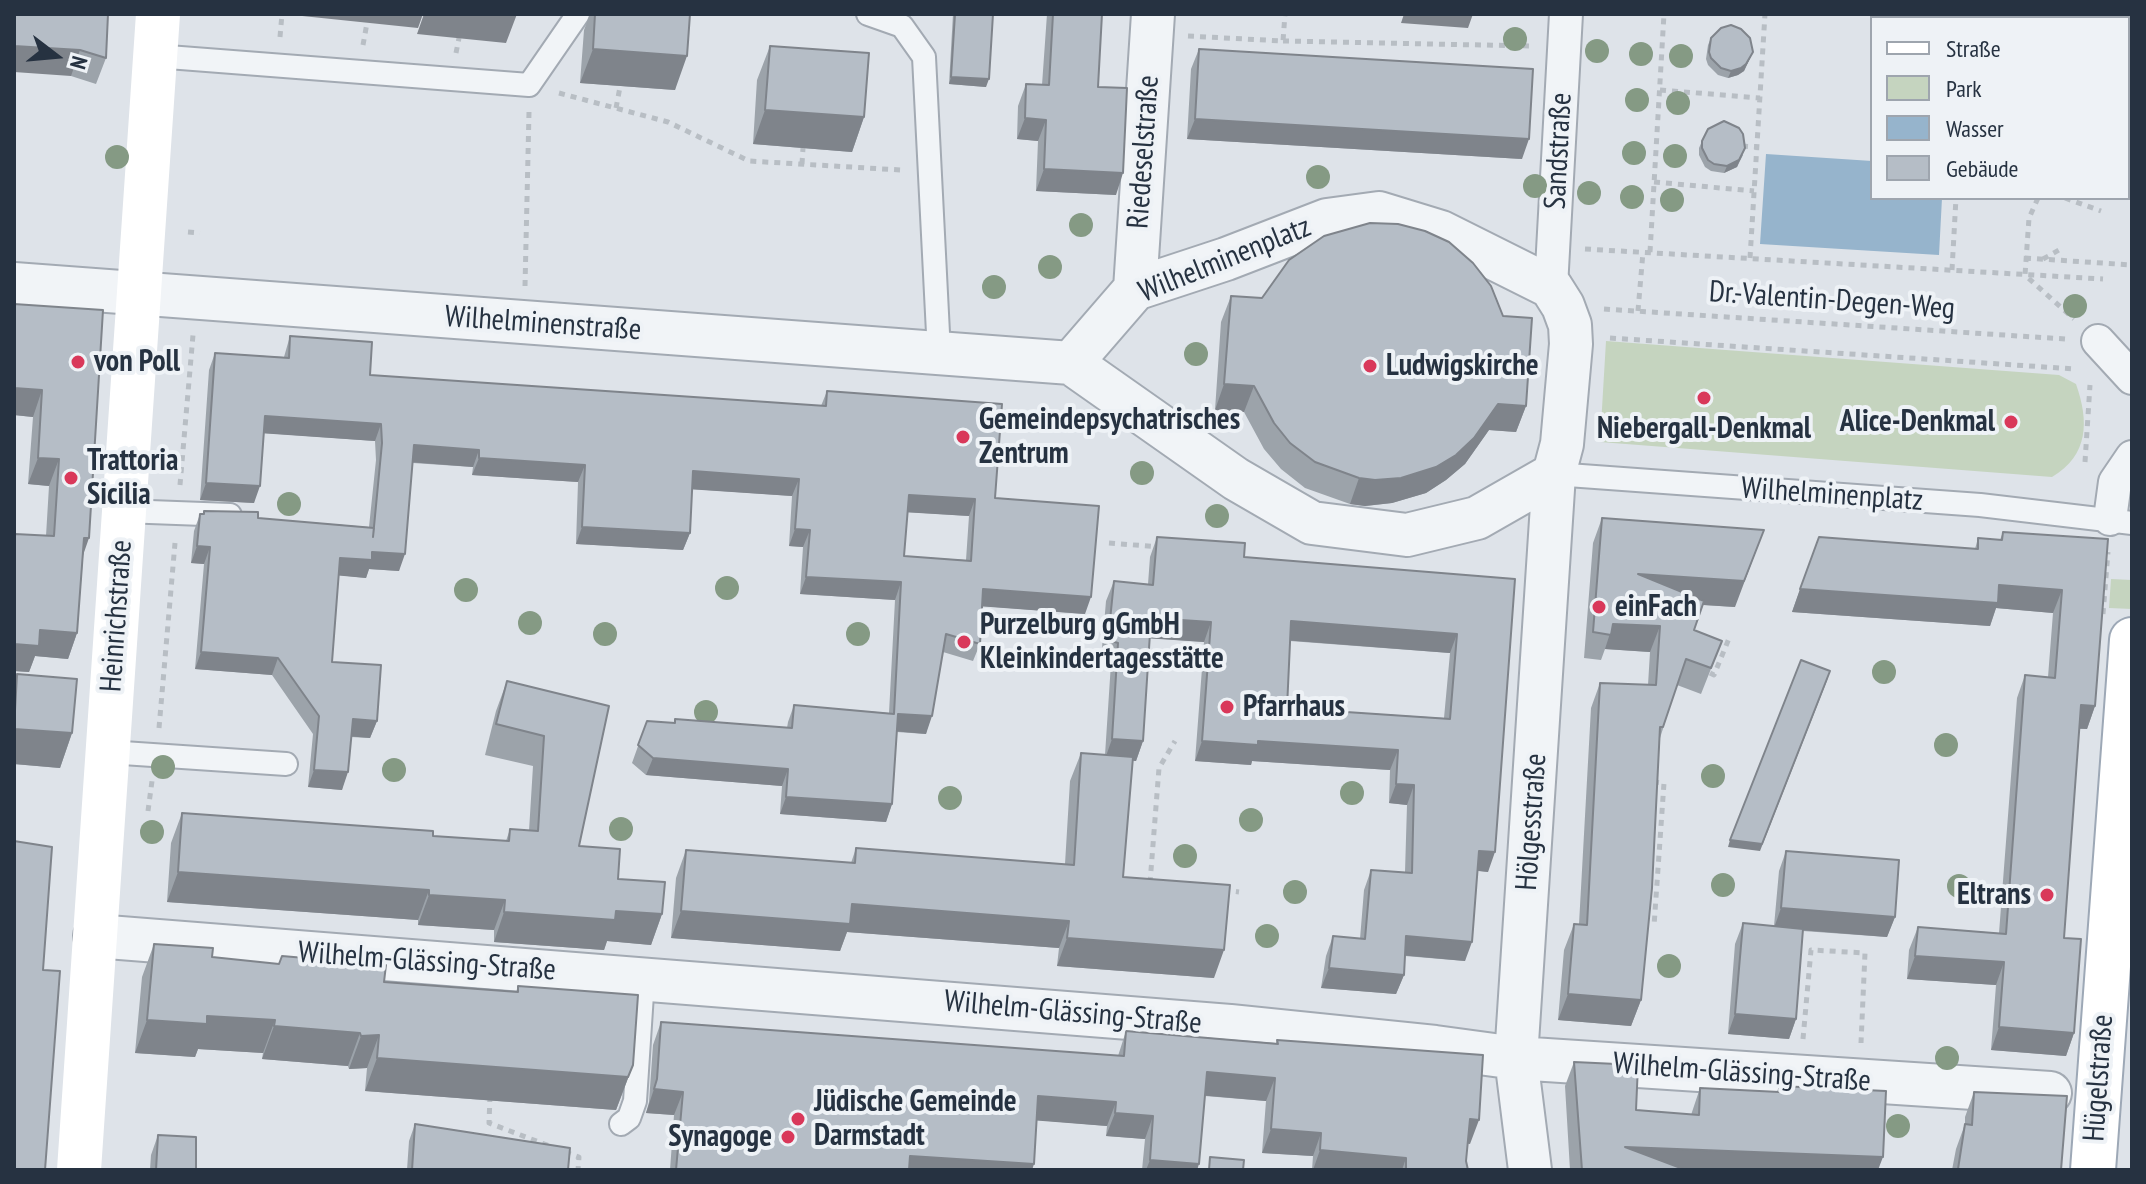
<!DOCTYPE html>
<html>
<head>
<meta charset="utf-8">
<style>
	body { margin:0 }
	#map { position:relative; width:2146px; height:1184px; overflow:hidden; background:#dee3e9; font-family:"PT Sans Narrow",sans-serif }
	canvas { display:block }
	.frame { position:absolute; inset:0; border:16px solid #263241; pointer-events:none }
	.legend { position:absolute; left:1870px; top:16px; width:260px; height:184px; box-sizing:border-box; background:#eef2f6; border:2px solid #9ea5ae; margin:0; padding:10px 14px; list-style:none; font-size:24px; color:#263241 }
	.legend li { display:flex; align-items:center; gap:16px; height:40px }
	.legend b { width:40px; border:2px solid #9ea5ae }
	.north { position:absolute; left:16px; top:16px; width:80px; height:80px; -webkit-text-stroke:6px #eef2f6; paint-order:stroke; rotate:106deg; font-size:22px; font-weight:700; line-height:32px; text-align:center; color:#263241 }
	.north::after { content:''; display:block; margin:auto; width:28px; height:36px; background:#263241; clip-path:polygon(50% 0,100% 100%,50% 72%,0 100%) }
</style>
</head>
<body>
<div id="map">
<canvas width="2146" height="1184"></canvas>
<div class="frame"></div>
<ul class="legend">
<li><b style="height:10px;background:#fff"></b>Straße</li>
<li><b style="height:22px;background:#c5d4bf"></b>Park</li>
<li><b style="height:22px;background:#96b4cc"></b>Wasser</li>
<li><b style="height:22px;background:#b5bdc6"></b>Gebäude</li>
</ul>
<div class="north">N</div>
</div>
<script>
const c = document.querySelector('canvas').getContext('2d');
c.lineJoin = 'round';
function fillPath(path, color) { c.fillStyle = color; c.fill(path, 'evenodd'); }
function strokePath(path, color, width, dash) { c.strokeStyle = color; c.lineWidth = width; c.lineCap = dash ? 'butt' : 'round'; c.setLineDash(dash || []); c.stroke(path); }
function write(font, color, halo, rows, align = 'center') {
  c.font = font + ' "PT Sans Narrow",sans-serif'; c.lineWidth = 8; c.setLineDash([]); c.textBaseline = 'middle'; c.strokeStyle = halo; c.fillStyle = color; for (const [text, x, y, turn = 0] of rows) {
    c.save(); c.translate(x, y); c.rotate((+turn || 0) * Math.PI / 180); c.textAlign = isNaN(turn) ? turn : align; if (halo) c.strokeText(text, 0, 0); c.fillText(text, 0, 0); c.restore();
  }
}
fillPath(new Path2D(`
	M 1606,341 L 2059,375 L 2076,384 C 2089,421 2089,455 2052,477 L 1600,442 Z
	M 2111,579 L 2132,580 L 2132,609 L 2109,608 Z`), '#c5d4bf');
fillPath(new Path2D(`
	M 1766,154 L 1872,161 L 1872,198 L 1942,198 L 1939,255 L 1760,244 Z`), '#96b4cc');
const service = new Path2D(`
	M 868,14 L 902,26 L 924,57 L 939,353
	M 155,56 L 529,85 L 578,14
	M 1554,474 L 1980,505 L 2132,523
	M 123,511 L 230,515
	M 108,752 L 286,764
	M 621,1124 L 629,1118 L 635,1101 L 643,979`);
const pedestrian = new Path2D(`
	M 1551,287 L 1566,14
	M 2098,341 L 2132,378
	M 2110,519 L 2115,482 L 2132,457`);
const minor = new Path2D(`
	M 14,284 L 1071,363
	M 1135,289 L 1153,14
	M 1071,363 L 1135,289 L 1226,259 L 1327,220 L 1379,213 L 1441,232 L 1551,287 L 1563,306 L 1570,325 L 1571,344 L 1562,444 L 1554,474 L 1516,1058 L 1530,1170
	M 1071,363 L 1236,479 L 1312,523 L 1407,535 L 1477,518 L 1554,474
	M 95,936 L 1230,1026 L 1435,1047 L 1516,1058 L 2050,1093`);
const primary = new Path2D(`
	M 2093,1170 L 2132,640`);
strokePath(service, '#a3aab3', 26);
strokePath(pedestrian, '#a3aab3', 36);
strokePath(minor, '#a3aab3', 46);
strokePath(primary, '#9da8b6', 48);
strokePath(new Path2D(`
	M 1967,18 L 1967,14
	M 2069,18 L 2069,14
	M 2106,18 L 2106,14
	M 1188,36 L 1283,41 L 1285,14
	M 280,37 L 282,14
	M 1283,41 L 1531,46
	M 363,45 L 367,23
	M 456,53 L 459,38
	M 1660,90 L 1760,98
	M 559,93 L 668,122 L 749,161 L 901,170
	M 616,108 L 620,87
	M 1742,146 L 1757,147
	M 802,164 L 803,148
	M 1654,182 L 1754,191
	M 2038,198 L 2029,218 L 2025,275 L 2074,319
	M 2065,198 L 2101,211
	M 188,232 L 200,233
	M 1585,249 L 2103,279
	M 1650,252 L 1664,14
	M 1750,258 L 1765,14
	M 2025,258 L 2132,265
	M 2043,259 L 2059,250
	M 1952,270 L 1956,198
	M 525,286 L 529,112
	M 1604,309 L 2065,339
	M 1638,311 L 1643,252
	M 1610,338 L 2075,369
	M 2085,462 L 2090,385
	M 180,485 L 193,335
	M 1109,543 L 1160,547
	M 1238,554 L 1250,555
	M 2103,614 L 2108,552
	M 1710,673 L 1714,675 L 1730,636
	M 159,728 L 175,543
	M 1653,782 L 1664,783 L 1654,926
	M 148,811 L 152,781
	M 1150,883 L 1159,768 L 1175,741
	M 1224,890 L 1239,892
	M 1803,1039 L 1811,950 L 1865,953 L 1861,1043
	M 490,1096 L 489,1123 L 552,1147
	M 565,1152 L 579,1157 L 578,1170`), '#b8bec4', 5, [6, 6]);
strokePath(service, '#f1f4f7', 22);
strokePath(pedestrian, '#f1f4f7', 32);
strokePath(minor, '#f1f4f7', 42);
strokePath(new Path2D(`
	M 79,1170 L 158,14`), '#fff', 44);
strokePath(primary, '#fff', 44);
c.fillStyle = '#859a84';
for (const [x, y] of [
	[1515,39],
	[1597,51],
	[1641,54],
	[1681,56],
	[1637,100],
	[1678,103],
	[1634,153],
	[1675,156],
	[117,157],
	[1318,177],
	[1535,186],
	[1589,193],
	[1632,197],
	[1672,200],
	[1081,225],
	[1050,267],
	[994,287],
	[2075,306],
	[1196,354],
	[1142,473],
	[289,504],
	[1217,516],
	[727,588],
	[466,590],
	[530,623],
	[605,634],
	[858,634],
	[1884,672],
	[706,712],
	[1946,745],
	[163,767],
	[394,770],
	[1713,776],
	[1352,793],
	[950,798],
	[1251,820],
	[621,829],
	[152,832],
	[1185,856],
	[1723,885],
	[1959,886],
	[1295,892],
	[1267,936],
	[1669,966],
	[1947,1058],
	[1898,1126]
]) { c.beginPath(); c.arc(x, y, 12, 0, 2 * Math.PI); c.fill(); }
fillPath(new Path2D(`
	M 14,14 L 106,58 L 96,84 L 71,76 Z
	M 590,14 L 690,14 L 675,90 L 580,83 L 584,30 Z
	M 953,14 L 993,14 L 986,87 L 949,84 Z
	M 1047,14 L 1102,14 L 1098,87 L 1116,195 L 1036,191 L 1038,141 L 1017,139 L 1018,106 L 1026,84 L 1042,85 Z
	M 1711,38 L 1753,52 L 1744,71 L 1738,75 L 1728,78 L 1718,75 L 1708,65 L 1706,59 L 1708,45 Z
	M 770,46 L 864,117 L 852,152 L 753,144 L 757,80 Z
	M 1199,49 L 1522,159 L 1187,139 L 1191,69 Z
	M 1702,141 L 1743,155 L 1737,167 L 1724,173 L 1711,171 L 1705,167 L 1699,155 L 1699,148 Z
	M 1231,296 L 1526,406 L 1516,432 L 1489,430 L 1465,464 L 1446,480 L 1426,493 L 1392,503 L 1365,506 L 1350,504 L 1305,488 L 1281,469 L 1264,449 L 1244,412 L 1215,410 L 1221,322 Z
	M 14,304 L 103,310 L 77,633 L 68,659 L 35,656 L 29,672 L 14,671 L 14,537 L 15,534 L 46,536 L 49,486 L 28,484 L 33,417 L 14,415 Z
	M 290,336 L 370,375 L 821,406 L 827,391 L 995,498 L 1085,614 L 982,606 L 980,644 L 973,661 L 943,652 L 926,734 L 897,732 L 892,804 L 886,822 L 780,814 L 782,786 L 646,775 L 632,763 L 647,721 L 674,723 L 675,719 L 787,728 L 788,722 L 794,705 L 889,713 L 895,600 L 800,594 L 803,547 L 789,546 L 792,496 L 692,489 L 690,533 L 683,550 L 576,544 L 578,482 L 472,475 L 473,467 L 413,463 L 399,571 L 369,569 L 366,578 L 338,575 L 332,662 L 377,721 L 370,738 L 351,737 L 342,790 L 308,787 L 313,734 L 272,675 L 195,669 L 204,564 L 191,563 L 194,531 L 200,514 L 203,514 L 204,511 L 258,518 L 369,527 L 376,460 L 375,441 L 264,433 L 254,503 L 200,500 L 209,370 L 215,353 L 284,357 ZM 907,512 L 969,516 L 966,560 L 904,556 Z
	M 1602,518 L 1735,607 L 1703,605 L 1694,630 L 1722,641 L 1701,694 L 1677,685 L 1660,738 L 1641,1000 L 1631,1026 L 1558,1020 L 1564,950 L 1574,924 L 1579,924 L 1591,708 L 1600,683 L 1648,685 L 1650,652 L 1605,649 L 1601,660 L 1584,658 L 1593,543 Z
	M 2003,532 L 2108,539 L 2095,706 L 2087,729 L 2079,729 L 2064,938 L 2074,1033 L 2066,1056 L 1991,1050 L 1996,985 L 1907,979 L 1909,950 L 1918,927 L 1999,933 L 2017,698 L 2025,675 L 2048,677 L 2053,613 L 1996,608 L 1990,626 L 1792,612 L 1819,537 L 1975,549 L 1978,538 L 2000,540 Z
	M 1157,537 L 1244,557 L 1515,579 L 1488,872 L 1478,871 L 1465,961 L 1405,956 L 1404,975 L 1396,994 L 1321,988 L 1326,956 L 1333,936 L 1360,939 L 1364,890 L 1371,870 L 1405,872 L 1407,805 L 1389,803 L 1390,770 L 1252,761 L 1251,765 L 1195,761 L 1204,642 L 1150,638 L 1143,741 L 1136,761 L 1132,760 L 1123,877 L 1214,978 L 1057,966 L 1059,948 L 847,932 L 840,951 L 671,938 L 676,878 L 686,850 L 851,863 L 856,848 L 1065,864 L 1070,781 L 1081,753 L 1105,755 L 1111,663 L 1101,660 L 1106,601 L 1114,581 L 1148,584 L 1150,557 ZM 1290,641 L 1450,653 L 1444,718 L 1287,708 Z
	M 17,674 L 72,733 L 60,768 L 14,764 L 14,682 Z
	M 507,681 L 609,706 L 579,846 L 662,914 L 651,945 L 607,941 L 604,950 L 494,942 L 494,930 L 418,925 L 418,920 L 167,902 L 171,843 L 182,813 L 433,836 L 506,841 L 510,829 L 529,831 L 533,766 L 485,755 L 496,711 Z
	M 1786,851 L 1895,917 L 1887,937 L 1803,931 L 1796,1019 L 1789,1039 L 1728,1034 L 1735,944 L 1743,923 L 1774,926 L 1779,871 Z
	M 154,944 L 212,957 L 384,982 L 516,992 L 518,986 L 633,1065 L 616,1110 L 365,1091 L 367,1068 L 349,1069 L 348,1066 L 262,1059 L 263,1053 L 198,1049 L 195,1057 L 135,1053 L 142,977 Z
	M 661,1022 L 1118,1056 L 1126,1031 L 1276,1043 L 1277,1040 L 1470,1144 L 1468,1143 L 1466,1161 L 1468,1170 L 1312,1170 L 1313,1156 L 1262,1153 L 1266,1101 L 1205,1096 L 1197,1170 L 1142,1170 L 1145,1139 L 1106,1136 L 1107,1126 L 1037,1120 L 1032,1170 L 670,1170 L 674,1115 L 646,1113 L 649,1102 L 653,1045 Z
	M 1574,1062 L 1636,1110 L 1691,1115 L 1700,1088 L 1777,1092 L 1779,1086 L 1878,1170 L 1570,1170 L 1565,1086 Z
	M 1974,1092 L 2061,1170 L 1952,1170 L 1956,1149 L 1965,1124 L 1965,1117 Z
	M 415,1124 L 568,1170 L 407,1170 L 409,1141 Z
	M 158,1135 L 196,1170 L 150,1170 L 151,1155 Z`), '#9ca3aa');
fillPath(new Path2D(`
	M 283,14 L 423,14 L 418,28 Z
	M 424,14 L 517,14 L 506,43 L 417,34 Z
	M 1404,14 L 1473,14 L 1468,28 L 1401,23 Z
	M 14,46 L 80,50 L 71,76 L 14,72 Z
	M 593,49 L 687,56 L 675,90 L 580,83 Z
	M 1753,52 L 1744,71 L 1738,75 L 1728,78 L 1731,71 Z
	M 951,77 L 989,79 L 986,87 L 949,84 Z
	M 765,110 L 864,117 L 852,152 L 753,144 Z
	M 1025,118 L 1046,120 L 1038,141 L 1017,139 Z
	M 1195,119 L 1529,139 L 1522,159 L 1187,139 Z
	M 1745,148 L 1737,167 L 1724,173 L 1727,166 Z
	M 1044,169 L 1123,173 L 1116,195 L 1036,191 Z
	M 1224,384 L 1254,386 L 1244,412 L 1215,410 Z
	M 14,388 L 42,390 L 33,417 L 14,415 Z
	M 1498,404 L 1526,406 L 1516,432 L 1489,430 L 1465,464 L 1446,480 L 1426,493 L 1392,503 L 1365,506 L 1350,504 L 1359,478 Z
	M 265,416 L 381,424 L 375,441 L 259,433 Z
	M 414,445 L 479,450 L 473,467 L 408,462 Z
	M 38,458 L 59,459 L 49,486 L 28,484 Z
	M 479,458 L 585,465 L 578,482 L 472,475 Z
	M 693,471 L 799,479 L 792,496 L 687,489 Z
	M 206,483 L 260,486 L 254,503 L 200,500 Z
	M 909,495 L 975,499 L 969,516 L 902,512 Z
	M 582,527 L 690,533 L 683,550 L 576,544 Z
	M 795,529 L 810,530 L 803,547 L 789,546 Z
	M 1764,530 L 1735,607 L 1628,600 L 1638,574 Z
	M 84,538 L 89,538 L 80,564 Z
	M 197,546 L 210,547 L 204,564 L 191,563 Z
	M 372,552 L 405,554 L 399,571 L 369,569 L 366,578 L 333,575 L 340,558 Z
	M 806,577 L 901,582 L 895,600 L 800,594 Z
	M 1999,585 L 2062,590 L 2053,613 L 1996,608 L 1990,626 L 1792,612 L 1800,589 Z
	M 983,589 L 1091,597 L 1085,614 L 977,606 Z
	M 1151,618 L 1211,622 L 1204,642 L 1144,638 Z
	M 1291,621 L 1457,634 L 1450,653 L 1283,640 Z
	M 1613,624 L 1660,626 L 1650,652 L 1605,649 Z
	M 40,630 L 77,633 L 68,659 L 35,656 L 29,672 L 14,671 L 14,644 Z
	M 201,652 L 278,658 L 272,675 L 195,669 Z
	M 1828,678 L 1760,851 L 1728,847 L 1730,840 Z
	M 2081,705 L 2095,706 L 2087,729 L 2073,728 Z
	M 898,714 L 932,716 L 926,734 L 892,731 Z
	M 353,719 L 377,721 L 370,738 L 346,736 Z
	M 14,729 L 72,733 L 60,768 L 14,764 Z
	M 1112,739 L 1143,741 L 1136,761 L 1105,759 Z
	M 1202,741 L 1258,741 L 1398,750 L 1390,770 L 1252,761 L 1251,765 L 1195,761 Z
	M 653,758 L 788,769 L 782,786 L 646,775 Z
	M 314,770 L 348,772 L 342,790 L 308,787 Z
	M 1396,784 L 1414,785 L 1407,805 L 1389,803 Z
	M 786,797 L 892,804 L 886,822 L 780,814 Z
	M 1479,851 L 1495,852 L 1488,872 L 1472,870 Z
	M 178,872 L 429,890 L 418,920 L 167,902 Z
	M 429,895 L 505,900 L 494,930 L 418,925 Z
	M 852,904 L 1069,921 L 1059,948 L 847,932 L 840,951 L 671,938 L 681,911 Z
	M 1781,908 L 1895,917 L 1887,937 L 1774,928 Z
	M 616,911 L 662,914 L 651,945 L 607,941 L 604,950 L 494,942 L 504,912 Z
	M 1406,936 L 1472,942 L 1465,961 L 1399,955 Z
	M 1067,938 L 1224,950 L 1214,978 L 1057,966 Z
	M 1915,956 L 2004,962 L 1996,985 L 1907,979 Z
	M 1329,968 L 1404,975 L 1396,994 L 1321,988 Z
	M 1568,994 L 1641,1000 L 1631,1026 L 1558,1020 Z
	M 1735,1014 L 1796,1019 L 1789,1039 L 1728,1034 Z
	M 207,1016 L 275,1020 L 263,1053 L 198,1049 L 195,1057 L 135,1053 L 147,1020 Z
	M 274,1026 L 360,1033 L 348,1066 L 262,1059 Z
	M 1999,1027 L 2074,1033 L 2066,1056 L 1991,1050 Z
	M 379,1035 L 367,1068 L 349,1069 L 361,1036 Z
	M 377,1058 L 633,1065 L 616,1110 L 365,1091 Z
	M 1207,1072 L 1275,1078 L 1266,1101 L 1198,1095 Z
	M 654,1089 L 683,1092 L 674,1115 L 646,1113 Z
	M 1038,1096 L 1116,1102 L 1107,1126 L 1030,1120 Z
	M 1115,1113 L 1153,1116 L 1145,1139 L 1106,1136 Z
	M 1470,1119 L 1479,1120 L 1470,1144 L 1461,1143 Z
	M 1271,1129 L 1321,1133 L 1313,1156 L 1262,1153 Z
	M 1625,1147 L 1883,1157 L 1878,1170 L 1617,1170 Z
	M 1320,1150 L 1406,1158 L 1402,1170 L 1313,1170 Z
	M 910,1156 L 1034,1164 L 1032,1170 L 905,1170 Z
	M 1150,1160 L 1199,1164 L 1197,1170 L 1146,1170 Z`), '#7f848b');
const building = new Path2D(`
	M 14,14 L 108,14 L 106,58 L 80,50 L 14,46 Z
	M 595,14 L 690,14 L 687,56 L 593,49 Z
	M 955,14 L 993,14 L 989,79 L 951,77 Z
	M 1053,14 L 1102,14 L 1098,87 L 1127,88 L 1123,173 L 1044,169 L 1046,120 L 1025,118 L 1026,84 L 1049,85 Z
	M 1731,25 L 1741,29 L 1750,38 L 1753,52 L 1746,64 L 1741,68 L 1731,71 L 1721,68 L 1711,58 L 1709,52 L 1711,38 L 1721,28 Z
	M 770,46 L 869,53 L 864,117 L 765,110 Z
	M 1199,49 L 1533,69 L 1529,139 L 1195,119 Z
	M 1724,121 L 1739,128 L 1743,134 L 1745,148 L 1739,160 L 1727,166 L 1714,164 L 1708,160 L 1702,148 L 1702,141 L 1708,129 Z
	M 1370,223 L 1398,224 L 1425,231 L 1449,242 L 1473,263 L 1491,286 L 1503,316 L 1532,318 L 1526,406 L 1498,404 L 1474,438 L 1456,455 L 1436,467 L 1401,478 L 1375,480 L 1359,478 L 1315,462 L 1290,443 L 1274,423 L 1254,386 L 1224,384 L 1231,296 L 1262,298 L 1289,260 L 1324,236 Z
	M 14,304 L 103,310 L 89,538 L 84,538 L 77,633 L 40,630 L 39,646 L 14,644 L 15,534 L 54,536 L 59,459 L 38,458 L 42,390 L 14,388 Z
	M 290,336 L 372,342 L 370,375 L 826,406 L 827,391 L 1002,404 L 995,498 L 1099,506 L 1091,597 L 983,589 L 980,644 L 946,634 L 932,716 L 898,714 L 892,804 L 786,797 L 788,769 L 653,758 L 638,745 L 647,721 L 675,723 L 675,719 L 792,728 L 794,705 L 894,714 L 901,582 L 806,577 L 810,530 L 795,529 L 799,479 L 693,471 L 690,533 L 582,527 L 585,465 L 479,458 L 479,450 L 414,445 L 405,554 L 372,552 L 372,560 L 340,558 L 332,662 L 381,665 L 377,721 L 353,719 L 348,772 L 314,770 L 319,716 L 278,658 L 201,652 L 210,547 L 197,546 L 200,514 L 204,514 L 204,511 L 258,512 L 258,518 L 374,528 L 373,537 L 382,443 L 381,424 L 265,416 L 260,486 L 206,483 L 215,353 L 289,358 ZM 909,495 L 975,499 L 971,561 L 904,556 Z
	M 1602,518 L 1764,530 L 1744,581 L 1638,574 L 1704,601 L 1694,630 L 1722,641 L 1711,668 L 1686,659 L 1663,727 L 1660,727 L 1652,888 L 1641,1000 L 1568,994 L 1574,924 L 1587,925 L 1600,683 L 1656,685 L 1660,626 L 1613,624 L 1611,635 L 1593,632 Z
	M 2003,532 L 2108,539 L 2095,706 L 2081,705 L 2064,938 L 2081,939 L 2074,1033 L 1999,1027 L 2004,962 L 1915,956 L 1918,927 L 2006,934 L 2025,675 L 2055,678 L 2062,590 L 1999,585 L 1998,603 L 1800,589 L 1819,537 L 1978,549 L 1978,538 L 2002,540 Z
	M 1157,537 L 1245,543 L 1244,557 L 1515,579 L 1495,852 L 1479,851 L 1472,942 L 1406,936 L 1404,975 L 1329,968 L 1333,936 L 1365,939 L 1371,870 L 1412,873 L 1414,785 L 1396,784 L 1398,750 L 1258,741 L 1258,745 L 1202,741 L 1211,622 L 1151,618 L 1143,741 L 1112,739 L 1118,643 L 1108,640 L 1114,581 L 1153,585 ZM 1291,621 L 1457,634 L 1450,719 L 1287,708 Z
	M 1801,660 L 1830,671 L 1762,844 L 1730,840 Z
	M 17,674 L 77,679 L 72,733 L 14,729 Z
	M 507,681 L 609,706 L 579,846 L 620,849 L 618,879 L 665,882 L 662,914 L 616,911 L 615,920 L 504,912 L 505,900 L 429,895 L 429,890 L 178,872 L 182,813 L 433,831 L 433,836 L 509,841 L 510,829 L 538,831 L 544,736 L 496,724 Z
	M 1081,753 L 1133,757 L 1123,877 L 1230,885 L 1224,950 L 1067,938 L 1069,921 L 852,904 L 850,924 L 681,911 L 686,850 L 855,863 L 856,848 L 1074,865 Z
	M 14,841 L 52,847 L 43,970 L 60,971 L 45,1170 L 14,1170 Z
	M 1786,851 L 1899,860 L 1895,917 L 1781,908 Z
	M 1743,923 L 1803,929 L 1796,1019 L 1735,1014 Z
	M 154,944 L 213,948 L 212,957 L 279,964 L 282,956 L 386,965 L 384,982 L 518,992 L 518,986 L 638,995 L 633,1065 L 628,1077 L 377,1058 L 379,1035 L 361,1036 L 360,1033 L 274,1026 L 275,1020 L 207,1016 L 207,1024 L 147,1020 Z
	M 661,1022 L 1124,1056 L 1126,1031 L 1278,1044 L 1277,1040 L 1483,1055 L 1479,1120 L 1470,1119 L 1466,1161 L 1468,1170 L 1406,1170 L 1406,1158 L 1320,1150 L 1321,1133 L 1271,1129 L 1275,1078 L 1207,1072 L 1199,1164 L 1150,1160 L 1153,1116 L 1115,1113 L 1116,1102 L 1038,1096 L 1034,1164 L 910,1156 L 909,1170 L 676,1170 L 683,1092 L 654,1089 L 657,1079 Z
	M 1574,1062 L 1638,1065 L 1636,1110 L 1699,1115 L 1700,1088 L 1779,1092 L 1779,1086 L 1886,1091 L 1883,1157 L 1625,1147 L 1686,1170 L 1582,1170 Z
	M 1974,1092 L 2067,1096 L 2061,1170 L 1958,1169 L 1965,1124 L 1972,1125 Z
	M 415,1124 L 570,1148 L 568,1170 L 412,1170 Z
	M 158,1135 L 196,1137 L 196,1170 L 156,1170 Z
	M 1210,1157 L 1244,1160 L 1243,1170 L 1209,1170 Z`);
fillPath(building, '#b5bdc6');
strokePath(building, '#7f848b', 2);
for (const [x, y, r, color] of [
	[78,362,8,"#d9385a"],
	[1370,366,8,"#d9385a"],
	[1704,398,8,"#d9385a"],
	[2011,422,8,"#d9385a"],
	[963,437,8,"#d9385a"],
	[71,478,8,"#d9385a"],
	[1599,607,8,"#d9385a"],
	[964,642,8,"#d9385a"],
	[1227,707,8,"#d9385a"],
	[2047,895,8,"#d9385a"],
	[798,1119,8,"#d9385a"],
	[788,1137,8,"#d9385a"]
]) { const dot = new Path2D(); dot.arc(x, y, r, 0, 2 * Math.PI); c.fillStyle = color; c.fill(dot); strokePath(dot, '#eef2f6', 3); }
write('30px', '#263241', '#eef2f6', [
	["Sandstraße",1559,151,-87],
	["Riedeselstraße",1144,152,-86],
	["Wilhelminenplatz",1225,260,-22],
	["Dr.-Valentin-Degen-Weg",1832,301,4],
	["Wilhelminenstraße",543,324,4],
	["Wilhelminenplatz",1832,495,4],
	["Heinrichstraße",117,616,-86],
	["Hölgesstraße",1532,822,-86],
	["Wilhelm-Glässing-Straße",427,962,4],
	["Wilhelm-Glässing-Straße",1073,1013,5],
	["Wilhelm-Glässing-Straße",1742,1073,4],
	["Hügelstraße",2099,1078,-86]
]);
write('bold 30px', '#263241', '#eef2f6', [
	["von Poll",94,362],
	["Ludwigskirche",1386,366],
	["Gemeindepsychatrisches",979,420],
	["Zentrum",979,454],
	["Alice-Denkmal",1995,422,"right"],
	["Niebergall-Denkmal",1704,429,"center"],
	["Trattoria",87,461],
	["Sicilia",87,495],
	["einFach",1615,607],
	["Purzelburg gGmbH",980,625],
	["Kleinkindertagesstätte",980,659],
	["Pfarrhaus",1243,707],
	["Eltrans",2031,895,"right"],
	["Jüdische Gemeinde",814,1102],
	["Darmstadt",814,1136],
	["Synagoge",772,1137,"right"]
], 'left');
</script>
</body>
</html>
